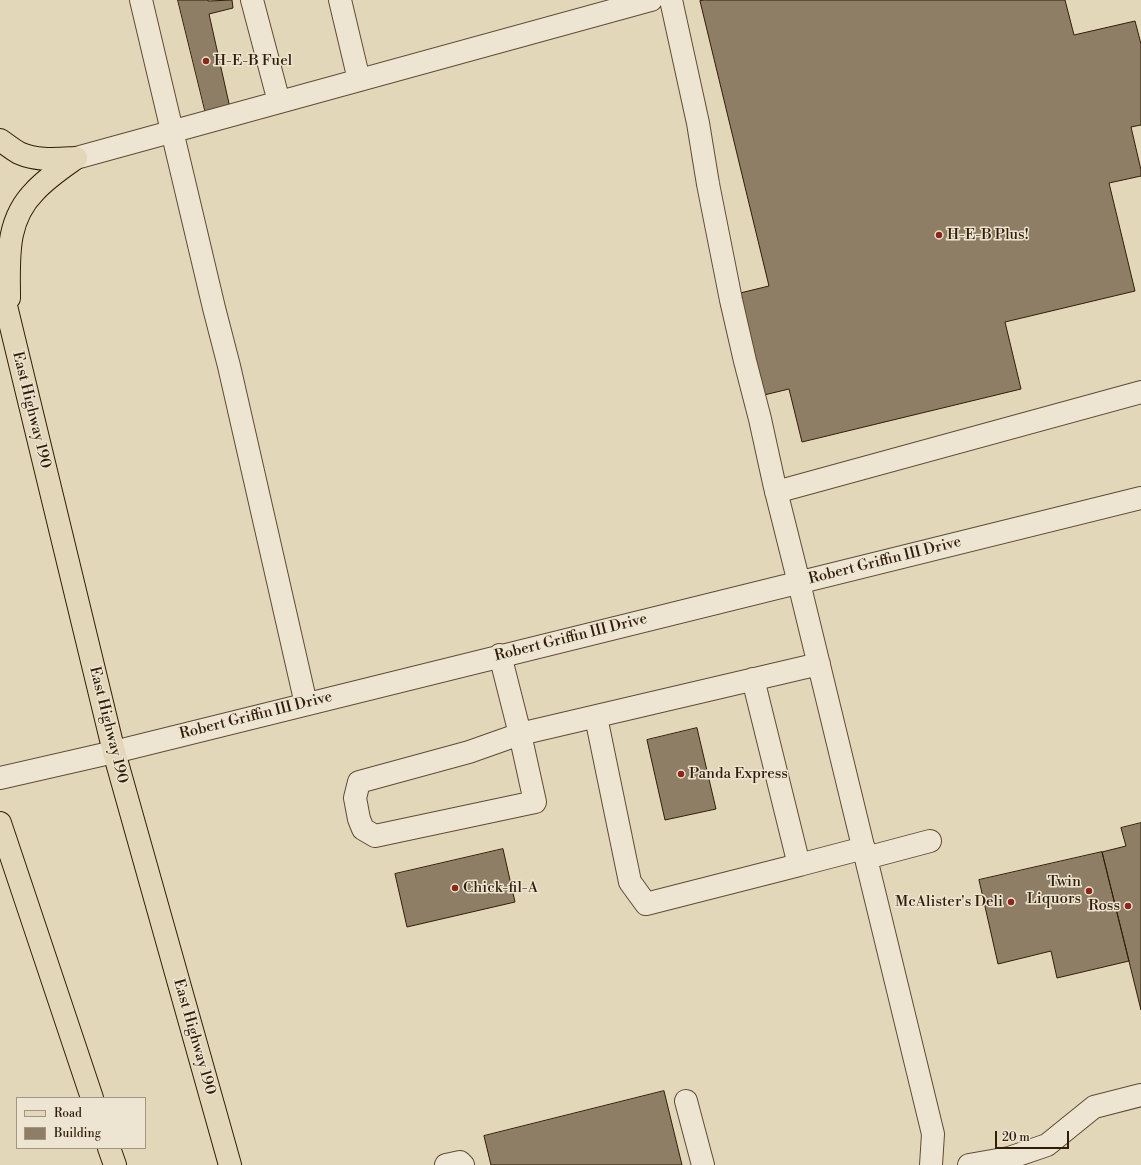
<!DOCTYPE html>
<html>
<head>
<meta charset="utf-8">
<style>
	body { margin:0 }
	#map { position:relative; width:1141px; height:1165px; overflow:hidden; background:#e3d7b9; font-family:"Libre Bodoni",serif }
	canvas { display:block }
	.legend { position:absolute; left:16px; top:1097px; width:130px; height:52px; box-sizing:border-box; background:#ede5d2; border:1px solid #a29582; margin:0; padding:5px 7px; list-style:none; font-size:12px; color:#311e09 }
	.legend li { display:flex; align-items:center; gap:8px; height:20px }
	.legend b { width:20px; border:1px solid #a29582 }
	.scale { position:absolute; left:995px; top:1131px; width:74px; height:18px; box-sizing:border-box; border:2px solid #311e09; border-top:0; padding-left:5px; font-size:12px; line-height:14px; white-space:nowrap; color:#311e09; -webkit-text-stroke:3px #ede5d2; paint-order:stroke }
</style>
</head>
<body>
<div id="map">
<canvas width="1141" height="1165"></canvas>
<ul class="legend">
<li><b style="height:5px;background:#e3d7b9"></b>Road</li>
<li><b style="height:11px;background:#8e7e65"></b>Building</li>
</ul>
<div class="scale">20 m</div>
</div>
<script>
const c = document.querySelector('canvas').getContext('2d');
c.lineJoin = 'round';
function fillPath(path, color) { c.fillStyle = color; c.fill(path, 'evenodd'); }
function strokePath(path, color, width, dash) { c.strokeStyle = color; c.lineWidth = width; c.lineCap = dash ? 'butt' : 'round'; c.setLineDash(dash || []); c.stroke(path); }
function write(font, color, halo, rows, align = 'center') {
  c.font = font + ' "Libre Bodoni",serif'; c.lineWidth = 3; c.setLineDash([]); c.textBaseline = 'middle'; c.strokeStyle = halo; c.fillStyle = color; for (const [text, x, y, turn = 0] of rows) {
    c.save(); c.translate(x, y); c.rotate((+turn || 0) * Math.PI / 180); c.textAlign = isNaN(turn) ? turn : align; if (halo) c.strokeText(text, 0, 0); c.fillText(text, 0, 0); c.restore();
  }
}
const building = new Path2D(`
	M 178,0 L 208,0 L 208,1 L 232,0 L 233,8 L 209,14 L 230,108 L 206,114 Z
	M 705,0 L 1065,0 L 1074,35 L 1135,21 L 1141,44 L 1141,125 L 1131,127 L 1141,170 L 1141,176 L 1109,183 L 1135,291 L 1005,322 L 1021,389 L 802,442 L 789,389 L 760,396 L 736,294 L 769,286 L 700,1 Z
	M 697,728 L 716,809 L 665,820 L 647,740 Z
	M 1141,823 L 1141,1010 L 1102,852 L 1126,846 L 1121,828 Z
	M 503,849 L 515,902 L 407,927 L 395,874 Z
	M 1102,852 L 1129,961 L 1057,978 L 1051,951 L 998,964 L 979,880 Z
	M 664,1091 L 682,1165 L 491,1165 L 484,1136 Z`);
fillPath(building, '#8e7e65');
strokePath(building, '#311e09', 1);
const minor = new Path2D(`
	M 141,0 L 214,308 L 229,366 L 306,704
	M 252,0 L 279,102
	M 340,0 L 359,80
	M 671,0 L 698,123 L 708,184 L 731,300 L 745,361 L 760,419 L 774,483 L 799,583 L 933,1134 L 931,1165
	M 76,158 L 651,0
	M 776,492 L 1141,392
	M 500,655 L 520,734 L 535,802 L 375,836 L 363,829 L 359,819 L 355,798 L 359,782 L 469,752 L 520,734 L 819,664
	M 753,679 L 799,865 L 864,848
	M 596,717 L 630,882 L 646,904 L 799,865
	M 0,778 L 114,752 L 1141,498
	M 866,858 L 930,841
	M 686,1101 L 703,1165
	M 446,1165 L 460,1162 L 463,1165
	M 969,1165 L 1009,1158 L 1047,1145 L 1094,1107 L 1141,1095`);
const major = new Path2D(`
	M 114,752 L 230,1165
	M 0,823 L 92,1098
	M 109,1148 L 115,1165`);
const highway = new Path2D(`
	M 0,140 C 6,144 12,149 19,153 C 37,161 56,159 76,158
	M 0,281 L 114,752
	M 9,298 C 9,259 5,221 35,191 C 47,178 62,168 76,158`);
strokePath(minor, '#5e4c35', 24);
strokePath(major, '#311e09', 24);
strokePath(highway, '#311e09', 24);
strokePath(minor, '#ede5d2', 22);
strokePath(major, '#e3d7b9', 22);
strokePath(highway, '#e3d7b9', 22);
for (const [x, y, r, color] of [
	[206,61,4,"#8f2418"],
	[939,235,4,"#8f2418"],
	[681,774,4,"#8f2418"],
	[455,888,4,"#8f2418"],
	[1089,891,4,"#8f2418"],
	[1011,902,4,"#8f2418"],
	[1128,906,4,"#8f2418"]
]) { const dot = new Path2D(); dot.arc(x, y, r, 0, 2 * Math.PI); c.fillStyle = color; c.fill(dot); strokePath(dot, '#ede5d2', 1.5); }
write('15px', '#311e09', '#ede5d2', [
	["H-E-B Fuel",214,61],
	["H-E-B Plus!",947,235],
	["Panda Express",689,774],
	["Twin",1081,882,"right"],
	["Liquors",1081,899,"right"],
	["Chick-fil-A",463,888],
	["McAlister's Deli",1003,902,"right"],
	["Ross",1120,906,"right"]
], 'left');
write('15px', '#311e09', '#ede5d2', [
	["East Highway 190",31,410,76],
	["Robert Griffin III Drive",885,561,-14],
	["Robert Griffin III Drive",571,638,-14],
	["Robert Griffin III Drive",256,716,-14],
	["East Highway 190",108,725,76],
	["East Highway 190",194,1037,74]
]);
</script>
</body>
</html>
